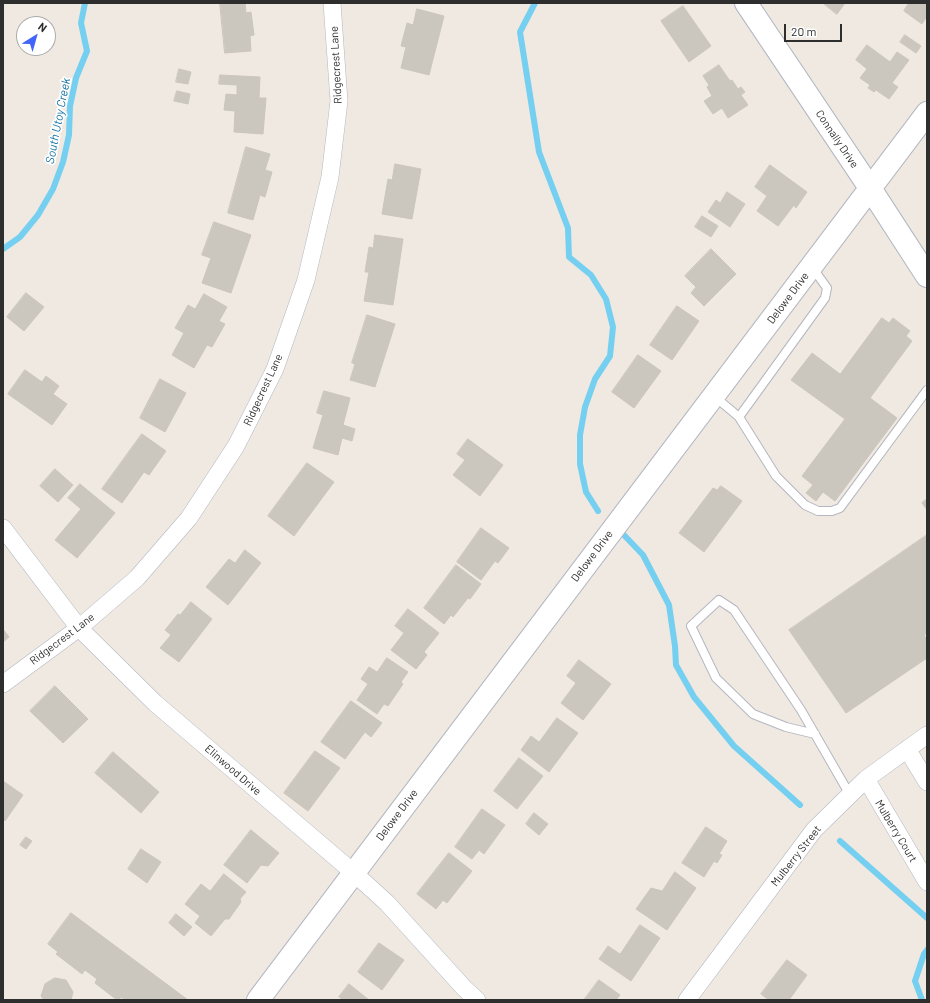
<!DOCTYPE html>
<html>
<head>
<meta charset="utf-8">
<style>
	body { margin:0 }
	#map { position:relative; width:930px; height:1003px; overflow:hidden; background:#efe9e1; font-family:Barlow,sans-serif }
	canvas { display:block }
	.frame { position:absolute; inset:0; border:4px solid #2e2e2e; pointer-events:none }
	.north { position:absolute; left:16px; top:16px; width:40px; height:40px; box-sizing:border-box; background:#fff; border:1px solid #ababab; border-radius:50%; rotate:37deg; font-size:11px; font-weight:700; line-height:16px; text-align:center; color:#2e2e2e }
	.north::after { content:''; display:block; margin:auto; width:14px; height:18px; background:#4264fb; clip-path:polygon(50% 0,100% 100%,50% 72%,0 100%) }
	.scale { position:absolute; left:784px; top:24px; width:58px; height:18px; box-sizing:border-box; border:2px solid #2e2e2e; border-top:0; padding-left:5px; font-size:12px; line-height:14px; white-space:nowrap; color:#2e2e2e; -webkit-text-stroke:3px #fff; paint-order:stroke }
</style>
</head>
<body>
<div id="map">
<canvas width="930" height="1003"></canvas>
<div class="frame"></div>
<div class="north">N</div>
<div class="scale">20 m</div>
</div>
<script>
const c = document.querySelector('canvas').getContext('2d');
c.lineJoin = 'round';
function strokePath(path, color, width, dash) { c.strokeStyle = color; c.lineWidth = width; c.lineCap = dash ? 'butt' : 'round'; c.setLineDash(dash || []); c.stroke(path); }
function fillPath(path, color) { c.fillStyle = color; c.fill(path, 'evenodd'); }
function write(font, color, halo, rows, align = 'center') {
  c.font = font + ' Barlow,sans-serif'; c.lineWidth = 3.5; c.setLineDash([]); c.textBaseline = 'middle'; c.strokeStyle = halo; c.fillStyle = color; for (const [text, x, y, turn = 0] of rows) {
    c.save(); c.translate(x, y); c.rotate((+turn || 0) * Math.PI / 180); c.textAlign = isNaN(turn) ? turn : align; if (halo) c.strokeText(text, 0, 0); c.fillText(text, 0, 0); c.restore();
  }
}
strokePath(new Path2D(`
	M 535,3 L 520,32 L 539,152 L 568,228 L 569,257 L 591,275 L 606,299 L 613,327 L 610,356 L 595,379 L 585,407 L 580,435 L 580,464 L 586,492 L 598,511
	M 3,249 L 20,237 L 38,215 L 53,189 L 63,162 L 69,135 L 70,106 L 76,78 L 87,51 L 81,23 L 85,3
	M 623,534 L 643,555 L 669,605 L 675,646 L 676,665 L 694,697 L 734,746 L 800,805
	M 840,841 L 927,918
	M 922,1000 L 915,981 L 924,954 L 927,950`), '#75cff0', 6);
const building = new Path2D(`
	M 220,3 L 245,3 L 246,13 L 251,12 L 254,35 L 250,36 L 251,51 L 225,53 Z
	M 823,3 L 845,3 L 837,14 Z
	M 909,3 L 927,3 L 927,16 L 922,24 L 904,11 Z
	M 683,6 L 711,46 L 689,62 L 661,21 Z
	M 417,9 L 444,16 L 429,75 L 401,68 L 406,47 L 401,46 L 407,23 L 413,25 Z
	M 905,35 L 921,46 L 916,53 L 900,42 Z
	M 867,45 L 890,62 L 897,52 L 909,60 L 892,83 L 898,87 L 889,99 L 876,90 L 874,92 L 868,88 L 870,85 L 860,78 L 867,69 L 856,60 Z
	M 719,65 L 730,81 L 732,80 L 738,89 L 741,87 L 745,92 L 741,95 L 748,105 L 728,118 L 722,108 L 713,114 L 704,101 L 712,96 L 707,87 L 709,85 L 703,76 Z
	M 179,69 L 191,72 L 188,84 L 176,82 Z
	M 220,75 L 260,77 L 259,98 L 266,98 L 263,134 L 234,132 L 235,111 L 224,110 L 226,94 L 237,95 L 237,85 L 219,84 Z
	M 177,91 L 190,94 L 188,104 L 174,101 Z
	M 246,147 L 270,154 L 265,170 L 272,172 L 265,197 L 260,195 L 253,220 L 228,213 Z
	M 395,164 L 421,169 L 412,219 L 382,214 L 388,179 L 392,180 Z
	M 770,165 L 807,192 L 796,208 L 794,205 L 778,226 L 757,211 L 767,196 L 755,187 Z
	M 727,192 L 745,204 L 730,227 L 708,212 L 716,200 L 720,203 Z
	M 702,216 L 718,226 L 711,237 L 695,227 Z
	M 214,222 L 251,235 L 231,293 L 202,283 L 211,258 L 202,255 Z
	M 375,235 L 403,239 L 393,305 L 364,301 L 369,272 L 365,272 L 369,247 L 373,248 Z
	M 711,249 L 736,274 L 704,306 L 691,293 L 696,287 L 685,276 Z
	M 26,293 L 44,307 L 24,331 L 7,317 Z
	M 204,294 L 227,307 L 219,321 L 225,324 L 212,347 L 207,345 L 194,368 L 172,355 L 184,333 L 175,328 L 188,305 L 195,309 Z
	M 677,306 L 699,321 L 672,360 L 650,345 Z
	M 367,315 L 395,324 L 375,387 L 350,380 L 355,364 L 352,363 Z
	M 882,318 L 889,323 L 893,318 L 910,331 L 906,336 L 912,341 L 870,398 L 897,418 L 835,501 L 823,492 L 816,501 L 806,493 L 813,485 L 802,476 L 845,419 L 791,380 L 812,353 L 840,374 Z
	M 638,355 L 661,371 L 634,408 L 612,392 Z
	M 25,370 L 42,382 L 46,376 L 59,386 L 53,394 L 67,404 L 52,425 L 8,394 Z
	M 160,379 L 186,393 L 165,432 L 140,418 Z
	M 324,391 L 350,398 L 343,425 L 355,429 L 352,441 L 342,438 L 338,455 L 313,448 L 323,415 L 317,413 Z
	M 142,434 L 166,451 L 149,475 L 144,472 L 122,503 L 102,489 Z
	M 468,439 L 503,465 L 480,496 L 453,475 L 465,460 L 457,454 Z
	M 307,463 L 334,482 L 294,536 L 268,516 Z
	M 55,469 L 73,485 L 58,502 L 40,486 Z
	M 80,484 L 115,513 L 77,558 L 55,540 L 81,509 L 68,498 Z
	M 721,486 L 742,501 L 704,552 L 679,533 L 713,488 L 717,490 Z
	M 927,499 L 927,510 L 922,503 Z
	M 481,528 L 509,548 L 498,563 L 495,561 L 481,580 L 457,562 Z
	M 927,535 L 927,633 L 924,635 L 927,640 L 927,658 L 846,713 L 789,630 Z
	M 245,550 L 261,563 L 228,605 L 206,587 L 229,559 L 235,563 Z
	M 456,565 L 481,584 L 470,599 L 468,598 L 453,617 L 451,615 L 444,624 L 424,608 Z
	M 191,602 L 212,619 L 179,662 L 160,648 L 171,635 L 165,630 L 178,614 L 180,615 Z
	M 408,609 L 439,633 L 424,652 L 427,655 L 416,669 L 391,650 L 404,633 L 395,626 Z
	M 3,629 L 9,637 L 3,642 Z
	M 387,658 L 408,672 L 401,682 L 403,684 L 388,706 L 384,704 L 377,714 L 357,700 L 368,684 L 361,679 L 369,667 L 377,672 Z
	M 579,660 L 611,684 L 583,720 L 561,703 L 576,683 L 567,676 Z
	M 55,686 L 88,719 L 63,743 L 30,711 Z
	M 351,701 L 382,723 L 371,737 L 365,732 L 345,759 L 321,742 Z
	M 557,718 L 578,733 L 549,772 L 521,750 L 531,736 L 539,742 Z
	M 315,751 L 340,768 L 308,811 L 284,793 Z
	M 113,752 L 159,792 L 141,813 L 95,773 Z
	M 519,758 L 543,776 L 517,809 L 494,791 Z
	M 3,781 L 23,795 L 5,821 L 3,819 Z
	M 482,809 L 505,825 L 484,854 L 479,850 L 472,859 L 455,847 Z
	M 534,813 L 548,824 L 539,835 L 526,824 Z
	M 706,827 L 727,841 L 719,854 L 722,855 L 717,863 L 714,861 L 704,877 L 682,863 Z
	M 251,830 L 279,853 L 268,866 L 261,865 L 247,883 L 224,865 Z
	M 26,837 L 32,841 L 26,849 L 20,845 Z
	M 141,849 L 161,862 L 147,883 L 128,869 Z
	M 449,853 L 472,871 L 447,903 L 443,900 L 436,909 L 417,894 Z
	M 675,872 L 696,888 L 667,930 L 636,909 L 651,888 L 662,891 Z
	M 224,874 L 246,892 L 240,899 L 241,902 L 229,919 L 225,919 L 211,936 L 195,923 L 200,916 L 185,904 L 201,884 L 210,891 Z
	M 71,913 L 188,1000 L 125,1000 L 121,997 L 119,1000 L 117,1000 L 95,983 L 97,979 L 85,970 L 82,974 L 56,954 L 58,952 L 48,944 Z
	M 176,914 L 192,927 L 184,936 L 169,923 Z
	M 640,925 L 660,938 L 631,981 L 599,959 L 608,946 L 620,954 Z
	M 379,943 L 404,960 L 382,990 L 358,972 Z
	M 787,960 L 807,975 L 789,1000 L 769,1000 L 761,994 Z
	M 55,978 L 66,980 L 73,992 L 71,1000 L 44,1000 L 41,996 L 45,984 Z
	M 599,980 L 620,995 L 616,1000 L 584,1000 Z
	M 349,984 L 369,1000 L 344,1000 L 339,997 Z`);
fillPath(building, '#cbc7bf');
strokePath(building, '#cbc5ba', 1);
const lane = new Path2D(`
	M 714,396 L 739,417 L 776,476 L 805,505 L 818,511 L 832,511 L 840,508 L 927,390
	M 739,417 L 825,298 L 827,288 L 812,267
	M 815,734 L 786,727 L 753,714 L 716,678 L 691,626 L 719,600 L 734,610 L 801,710 L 850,795`);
const street = new Path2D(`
	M 3,528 L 79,628 L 155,703 L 354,873 L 387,903 L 464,988 L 477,1000
	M 3,684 L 79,628 L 137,578 L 189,518 L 236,446 L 275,369 L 306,280 L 330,177 L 339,101 L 332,3
	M 907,749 L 927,782
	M 866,779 L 927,882
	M 687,1000 L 814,830 L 866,779 L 927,735`);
const secondary = new Path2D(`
	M 746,3 L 870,188 L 927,276
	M 258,1000 L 927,113`);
strokePath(lane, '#b4b7c1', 10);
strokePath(street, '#b4b7c1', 18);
strokePath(secondary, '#b4b7c1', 24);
strokePath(lane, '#fff', 8);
strokePath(street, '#fff', 17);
strokePath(secondary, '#fff', 22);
write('11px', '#2e2e2e', '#fff', [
	["Ridgecrest Lane",336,65,-93],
	["Connally Drive",837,139,56],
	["Delowe Drive",788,298,-53],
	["Ridgecrest Lane",263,390,-65],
	["Delowe Drive",592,556,-53],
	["Ridgecrest Lane",62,639,-37],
	["Elinwood Drive",233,770,41],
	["Delowe Drive",397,815,-53],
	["Mulberry Court",896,831,59],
	["Mulberry Street",796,856,-52]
]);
write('italic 12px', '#0d6fa3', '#fff', [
	["South Utoy Creek",58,121,-79]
]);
</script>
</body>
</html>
